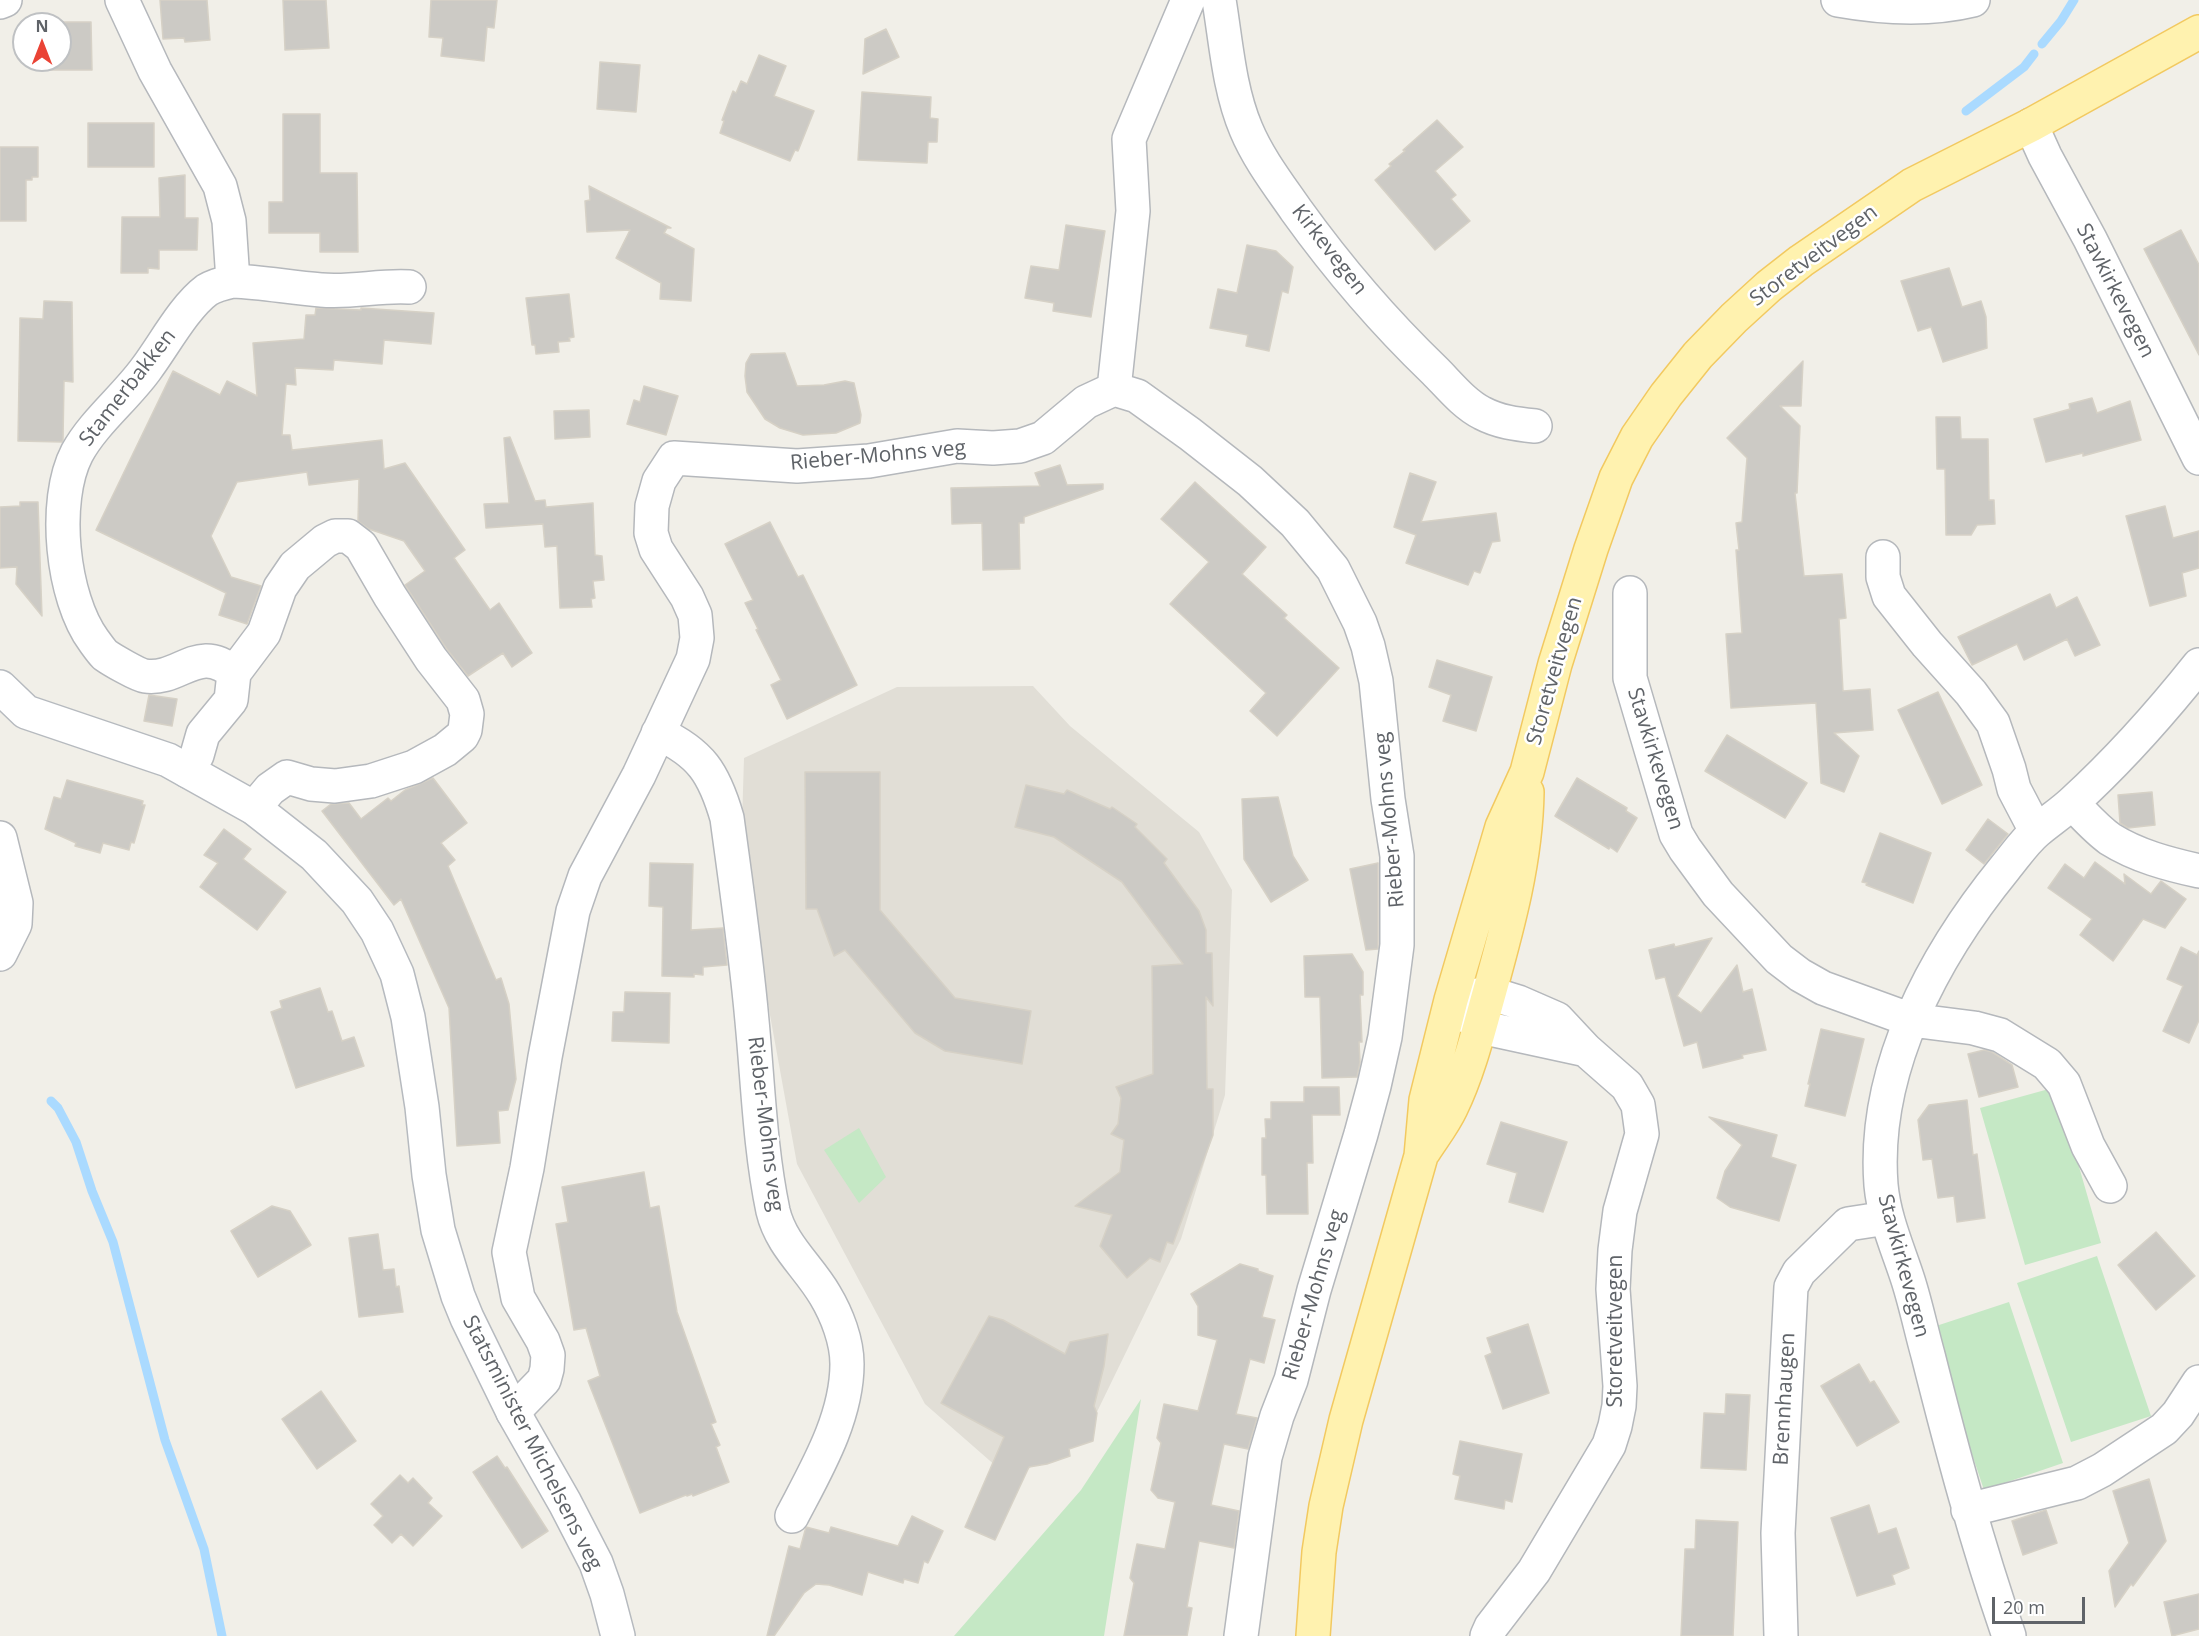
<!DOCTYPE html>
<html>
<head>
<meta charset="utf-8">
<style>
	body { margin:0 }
	#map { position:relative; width:2199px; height:1636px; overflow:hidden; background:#f1efe8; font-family:"Open Sans",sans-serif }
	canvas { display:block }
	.north { position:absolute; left:12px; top:12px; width:60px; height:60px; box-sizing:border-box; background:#fff; border:2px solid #bfc1c3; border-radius:50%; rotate:0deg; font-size:16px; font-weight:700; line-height:24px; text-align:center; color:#5f6368 }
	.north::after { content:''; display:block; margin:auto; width:21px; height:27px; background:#ea4335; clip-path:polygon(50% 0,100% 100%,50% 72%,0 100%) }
	.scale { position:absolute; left:1992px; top:1597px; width:93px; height:27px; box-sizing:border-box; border:3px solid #5f6368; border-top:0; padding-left:8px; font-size:18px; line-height:21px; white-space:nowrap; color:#5f6368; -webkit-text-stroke:4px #fff; paint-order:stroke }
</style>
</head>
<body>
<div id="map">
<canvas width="2199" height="1636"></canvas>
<div class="north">N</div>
<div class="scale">20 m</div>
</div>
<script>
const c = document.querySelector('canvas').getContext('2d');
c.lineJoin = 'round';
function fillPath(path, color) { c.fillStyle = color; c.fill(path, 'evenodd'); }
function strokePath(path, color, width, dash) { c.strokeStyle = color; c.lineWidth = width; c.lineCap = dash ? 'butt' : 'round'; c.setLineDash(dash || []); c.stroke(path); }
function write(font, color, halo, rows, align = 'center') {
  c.font = font + ' "Open Sans",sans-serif'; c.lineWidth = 5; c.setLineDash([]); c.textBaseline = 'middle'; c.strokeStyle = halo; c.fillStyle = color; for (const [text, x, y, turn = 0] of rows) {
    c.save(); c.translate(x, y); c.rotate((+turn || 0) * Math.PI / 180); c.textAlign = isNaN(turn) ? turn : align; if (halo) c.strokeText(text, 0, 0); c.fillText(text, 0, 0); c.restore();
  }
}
fillPath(new Path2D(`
	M 1033,686 L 1070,726 L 1199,832 L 1232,890 L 1225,1095 L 1181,1239 L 1094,1418 L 1013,1481 L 925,1404 L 797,1164 L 741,855 L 744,758 L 897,687 Z`), '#e1ded6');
fillPath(new Path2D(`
	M 2056,1087 L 2101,1243 L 2025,1265 L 1980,1108 Z
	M 859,1128 L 886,1177 L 859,1203 L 824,1150 Z
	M 2097,1256 L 2151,1416 L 2071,1442 L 2017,1283 Z
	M 2009,1302 L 2063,1463 L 1984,1490 L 1930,1328 Z
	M 1141,1399 L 1104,1636 L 954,1636 L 1081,1490 Z`), '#c5e8c5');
strokePath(new Path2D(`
	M 2042,44 L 2061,21 L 2074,0
	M 1966,111 L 2024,67 L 2034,54
	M 51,1101 L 58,1108 L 76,1142 L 92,1191 L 113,1242 L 165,1440 L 204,1549 L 222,1636`), '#aadaff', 9);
const building = new Path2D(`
	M 160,0 L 207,0 L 210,40 L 185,42 L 184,38 L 163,39 Z
	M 283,0 L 326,0 L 329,48 L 285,50 Z
	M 431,0 L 497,0 L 494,28 L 487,27 L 484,61 L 441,56 L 443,38 L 429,37 Z
	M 49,22 L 91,22 L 92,70 L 49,70 L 49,60 L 60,60 L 60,24 L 49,24 Z
	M 886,29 L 899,57 L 863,74 L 865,39 Z
	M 759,55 L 786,66 L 774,96 L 814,111 L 798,151 L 795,150 L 790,161 L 720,133 L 724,121 L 722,120 L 733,91 L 736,93 L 741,81 L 747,84 Z
	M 600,62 L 640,65 L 636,112 L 597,109 Z
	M 862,92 L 931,97 L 930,118 L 938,119 L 937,142 L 928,142 L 927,163 L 858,160 Z
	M 283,114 L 320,114 L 320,173 L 357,173 L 358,252 L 320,252 L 320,233 L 269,233 L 269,202 L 283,202 Z
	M 1437,120 L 1463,147 L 1435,171 L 1456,195 L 1451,199 L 1470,221 L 1435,250 L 1375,180 L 1391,166 L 1389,164 L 1405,151 L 1403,150 Z
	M 88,123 L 154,123 L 154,167 L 88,167 Z
	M 0,147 L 38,147 L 38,177 L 32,177 L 32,180 L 26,180 L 26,221 L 0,221 Z
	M 185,175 L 185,218 L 198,218 L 197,250 L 159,250 L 159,269 L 148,268 L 148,273 L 121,273 L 122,217 L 160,217 L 159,178 Z
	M 589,186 L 671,228 L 667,228 L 664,233 L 694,249 L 691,301 L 660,299 L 661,283 L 616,258 L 630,230 L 587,232 L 585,201 L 590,200 Z
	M 1066,225 L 1105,231 L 1091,317 L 1053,311 L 1054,303 L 1025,298 L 1031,266 L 1059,270 Z
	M 2181,230 L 2199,265 L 2199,355 L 2144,249 Z
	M 1247,245 L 1276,251 L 1293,267 L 1288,293 L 1282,291 L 1269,351 L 1246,346 L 1248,335 L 1210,328 L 1218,289 L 1237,293 Z
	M 1949,268 L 1962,307 L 1981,301 L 1986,317 L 1987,348 L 1943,362 L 1931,327 L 1918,331 L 1901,281 Z
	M 569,294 L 574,337 L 569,338 L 570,341 L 558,342 L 559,352 L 536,354 L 535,345 L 532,345 L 526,298 Z
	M 44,301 L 72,302 L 73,382 L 64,381 L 63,440 L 62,442 L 18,441 L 20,318 L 43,319 Z
	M 316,308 L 361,310 L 361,308 L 434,313 L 431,344 L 384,340 L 382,364 L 334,360 L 333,370 L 295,368 L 296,385 L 286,384 L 282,435 L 290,435 L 292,450 L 382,440 L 384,469 L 405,463 L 465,550 L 454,558 L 490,610 L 499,603 L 532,653 L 512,667 L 503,653 L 468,676 L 446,648 L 405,585 L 425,571 L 404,541 L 369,529 L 358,521 L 359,479 L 309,485 L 307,472 L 237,482 L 211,536 L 231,577 L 261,586 L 247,624 L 219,615 L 226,593 L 96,530 L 173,371 L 220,395 L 227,381 L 257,396 L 253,343 L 304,339 L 306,315 L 315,315 Z
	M 785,353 L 797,386 L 824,385 L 845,381 L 854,383 L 861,415 L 860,423 L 836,433 L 803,435 L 780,428 L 765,419 L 747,392 L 745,376 L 746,363 L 751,354 Z
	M 1803,361 L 1801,406 L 1780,406 L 1800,426 L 1797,493 L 1795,493 L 1804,576 L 1842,574 L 1846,618 L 1839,619 L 1843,691 L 1870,689 L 1873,730 L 1834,733 L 1859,756 L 1844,792 L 1821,783 L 1816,703 L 1731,708 L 1726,634 L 1742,633 L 1736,550 L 1739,550 L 1736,523 L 1742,522 L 1747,458 L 1727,438 Z
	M 644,386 L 678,396 L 666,435 L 627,424 L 634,400 L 640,402 Z
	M 2092,398 L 2097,413 L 2130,401 L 2141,440 L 2083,456 L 2083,453 L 2046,462 L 2034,419 L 2070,409 L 2069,404 Z
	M 589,410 L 590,437 L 555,439 L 554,411 Z
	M 1936,417 L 1960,417 L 1961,439 L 1988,439 L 1989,500 L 1994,500 L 1995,524 L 1977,525 L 1971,535 L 1946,535 L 1945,469 L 1937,469 Z
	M 510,437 L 535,501 L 545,500 L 546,507 L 593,503 L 595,555 L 602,556 L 604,580 L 593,581 L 595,598 L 591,599 L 592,607 L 560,608 L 557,546 L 545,547 L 543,524 L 486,528 L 484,504 L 509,503 L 504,438 Z
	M 1060,465 L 1067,485 L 1103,484 L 1103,489 L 1024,517 L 1024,523 L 1019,523 L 1020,569 L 983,570 L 982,523 L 952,524 L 951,488 L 1040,486 L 1035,473 Z
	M 1410,473 L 1436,482 L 1421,522 L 1496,513 L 1500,541 L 1492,542 L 1480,573 L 1474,571 L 1468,585 L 1406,563 L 1416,535 L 1394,527 Z
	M 1195,482 L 1266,547 L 1242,574 L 1287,615 L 1284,618 L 1339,668 L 1277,736 L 1250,711 L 1266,693 L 1170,604 L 1209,562 L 1161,519 Z
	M 20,502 L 38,502 L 42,616 L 16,584 L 17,567 L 0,568 L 0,507 L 20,506 Z
	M 2165,506 L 2173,538 L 2199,531 L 2199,568 L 2182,573 L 2186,596 L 2150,606 L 2126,516 Z
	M 770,522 L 798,577 L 803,575 L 857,685 L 787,719 L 771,685 L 781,680 L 756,630 L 758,629 L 745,603 L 753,600 L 725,544 Z
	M 2050,594 L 2056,608 L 2077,597 L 2100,645 L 2075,656 L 2067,639 L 2024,660 L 2017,644 L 1972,665 L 1958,637 Z
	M 1437,660 L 1492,677 L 1476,731 L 1443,721 L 1451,695 L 1429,687 Z
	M 1938,692 L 1982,785 L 1942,804 L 1898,710 Z
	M 149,695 L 177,699 L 172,726 L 144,721 Z
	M 1727,735 L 1807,783 L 1785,818 L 1705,771 Z
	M 805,772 L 880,772 L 880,910 L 955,998 L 1031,1011 L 1022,1064 L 945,1051 L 915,1033 L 845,950 L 834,956 L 817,909 L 806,909 Z
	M 433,778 L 467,823 L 441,843 L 455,860 L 448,866 L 496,980 L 501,978 L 509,1004 L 516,1079 L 508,1110 L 498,1111 L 500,1143 L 457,1146 L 449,1008 L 401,899 L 394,905 L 322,811 L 331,804 L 349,803 L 361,819 L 388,798 L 391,801 L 405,790 Z
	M 1577,778 L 1627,808 L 1626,811 L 1637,818 L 1617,852 L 1610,847 L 1609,849 L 1555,816 Z
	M 67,780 L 143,801 L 142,805 L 145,805 L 134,843 L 131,842 L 129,850 L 103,843 L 100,853 L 75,846 L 76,843 L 45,829 L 54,797 L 61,799 Z
	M 1026,785 L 1064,794 L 1067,790 L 1110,809 L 1112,807 L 1137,824 L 1135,827 L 1167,859 L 1164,863 L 1199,911 L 1206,930 L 1206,953 L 1212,953 L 1213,1006 L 1206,997 L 1207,1089 L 1213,1089 L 1213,1135 L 1173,1244 L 1167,1242 L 1160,1262 L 1150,1258 L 1127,1278 L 1100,1246 L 1112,1215 L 1075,1206 L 1120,1172 L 1124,1140 L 1111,1134 L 1118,1124 L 1121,1098 L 1116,1087 L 1153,1074 L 1152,966 L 1183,964 L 1122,882 L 1054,837 L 1015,827 Z
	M 2152,792 L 2155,825 L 2128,828 L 2120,823 L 2118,795 Z
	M 1278,797 L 1293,856 L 1308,880 L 1271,902 L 1244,859 L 1242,799 Z
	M 1988,819 L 2008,834 L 1984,864 L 1966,850 Z
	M 224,829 L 251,849 L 243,859 L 286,892 L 257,930 L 200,887 L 218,863 L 204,855 Z
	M 1880,833 L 1931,853 L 1913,903 L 1866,885 L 1867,883 L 1862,882 Z
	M 2095,862 L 2125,884 L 2124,874 L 2151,894 L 2161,881 L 2186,899 L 2165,928 L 2143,919 L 2113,961 L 2080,935 L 2092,919 L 2048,888 L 2065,864 L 2084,878 Z
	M 650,863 L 693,864 L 691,930 L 723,928 L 727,965 L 703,967 L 703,975 L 694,974 L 694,977 L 662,976 L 663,907 L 649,906 Z
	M 1378,863 L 1378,949 L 1366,950 L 1350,869 Z
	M 1712,938 L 1677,996 L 1701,1013 L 1737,965 L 1743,992 L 1752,989 L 1766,1050 L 1742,1055 L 1743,1058 L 1703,1068 L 1697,1042 L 1684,1046 L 1665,977 L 1656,979 L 1649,950 L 1674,944 L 1675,947 Z
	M 2181,947 L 2197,955 L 2199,951 L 2199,1020 L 2189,1043 L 2163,1031 L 2183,986 L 2167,979 Z
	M 1352,954 L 1363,972 L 1363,995 L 1360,995 L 1362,1042 L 1359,1042 L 1360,1062 L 1357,1077 L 1322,1078 L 1320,997 L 1305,997 L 1304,956 Z
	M 320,988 L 328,1012 L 332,1011 L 342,1041 L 354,1037 L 364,1066 L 296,1088 L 271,1012 L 282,1008 L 280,1001 Z
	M 625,992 L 670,993 L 669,1043 L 612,1041 L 613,1012 L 624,1012 Z
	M 1821,1029 L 1864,1039 L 1845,1116 L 1805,1106 L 1810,1084 L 1808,1084 Z
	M 1984,1050 L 1992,1052 L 2012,1065 L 2018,1087 L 1979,1097 L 1968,1054 Z
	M 1304,1087 L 1339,1087 L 1340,1115 L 1312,1115 L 1313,1163 L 1307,1163 L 1308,1214 L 1267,1214 L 1266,1175 L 1262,1175 L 1262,1138 L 1266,1138 L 1265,1119 L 1271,1119 L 1271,1102 L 1304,1102 Z
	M 1967,1100 L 1973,1155 L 1977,1154 L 1985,1218 L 1957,1222 L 1954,1196 L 1938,1198 L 1932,1159 L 1923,1160 L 1918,1120 L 1929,1105 Z
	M 1709,1117 L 1777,1135 L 1771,1157 L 1796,1165 L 1779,1221 L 1730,1207 L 1717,1198 L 1725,1171 L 1742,1145 Z
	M 1501,1122 L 1567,1142 L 1543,1212 L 1509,1202 L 1517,1173 L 1487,1164 Z
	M 644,1172 L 650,1208 L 659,1206 L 677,1312 L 716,1422 L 711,1424 L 720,1445 L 716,1447 L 729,1482 L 693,1496 L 692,1494 L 687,1496 L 686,1495 L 640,1513 L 588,1381 L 600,1376 L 586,1328 L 574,1330 L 556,1224 L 568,1222 L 562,1187 Z
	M 272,1206 L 290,1211 L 311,1245 L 258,1277 L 231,1231 Z
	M 2156,1232 L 2195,1276 L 2156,1310 L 2118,1265 Z
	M 378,1234 L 383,1270 L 394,1269 L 396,1287 L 399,1286 L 403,1312 L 359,1317 L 349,1238 Z
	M 1240,1264 L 1258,1269 L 1258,1271 L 1273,1276 L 1262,1317 L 1275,1320 L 1264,1363 L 1250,1359 L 1236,1414 L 1257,1418 L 1248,1449 L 1224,1444 L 1211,1505 L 1239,1511 L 1234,1548 L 1199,1541 L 1187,1607 L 1192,1608 L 1187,1636 L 1124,1636 L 1134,1583 L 1130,1578 L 1137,1544 L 1165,1549 L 1175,1502 L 1158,1498 L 1151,1490 L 1161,1443 L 1157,1438 L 1164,1404 L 1198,1411 L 1217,1340 L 1198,1335 L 1198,1306 L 1191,1294 Z
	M 989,1316 L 1003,1320 L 1065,1354 L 1070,1342 L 1108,1334 L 1104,1366 L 1094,1406 L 1097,1413 L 1093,1441 L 1069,1449 L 1070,1456 L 1047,1464 L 1029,1467 L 995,1540 L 965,1527 L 1004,1437 L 941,1403 Z
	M 1528,1324 L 1549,1393 L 1503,1409 L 1485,1356 L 1492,1353 L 1487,1338 Z
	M 1859,1364 L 1870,1383 L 1874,1381 L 1899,1422 L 1857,1446 L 1821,1386 Z
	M 321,1391 L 356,1441 L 317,1469 L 282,1419 Z
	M 1726,1394 L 1750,1395 L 1746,1470 L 1701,1468 L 1704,1413 L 1725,1414 Z
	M 1460,1441 L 1522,1454 L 1512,1502 L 1505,1500 L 1504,1509 L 1455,1499 L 1460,1476 L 1453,1474 Z
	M 497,1456 L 505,1468 L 507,1467 L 548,1531 L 522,1548 L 473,1472 Z
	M 400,1475 L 408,1483 L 413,1478 L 432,1498 L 428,1503 L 442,1516 L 413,1546 L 401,1534 L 392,1543 L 374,1525 L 383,1516 L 371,1504 Z
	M 2149,1479 L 2166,1541 L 2133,1586 L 2131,1584 L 2115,1607 L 2109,1571 L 2129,1543 L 2113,1491 Z
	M 1869,1505 L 1878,1534 L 1896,1528 L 1909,1568 L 1892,1575 L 1895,1584 L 1857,1596 L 1831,1518 Z
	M 2046,1510 L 2057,1543 L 2023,1555 L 2012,1521 Z
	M 912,1516 L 943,1531 L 928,1563 L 924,1561 L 918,1583 L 904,1579 L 903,1583 L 868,1572 L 862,1595 L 829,1585 L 816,1584 L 804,1593 L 774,1636 L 767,1636 L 789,1546 L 800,1549 L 806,1527 L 829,1533 L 831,1527 L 898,1546 Z
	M 1696,1520 L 1738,1522 L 1733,1636 L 1681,1636 L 1685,1549 L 1695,1549 Z
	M 2199,1594 L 2199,1629 L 2172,1636 L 2164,1602 Z`);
fillPath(building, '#cccac5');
strokePath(building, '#d6d1c6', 1.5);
const minor = new Path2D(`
	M 122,0 L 155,71 L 220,186 L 229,221 L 233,281 C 224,283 215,285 207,290 C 184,307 164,345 146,369 C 125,398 94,422 77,453 C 52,501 62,598 94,641 C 97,645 101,651 105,655 C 112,660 138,675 145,676 C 181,681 198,642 234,673 L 231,700 L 203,734 L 197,755 L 188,771
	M 1219,0 C 1226,42 1229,89 1246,129 C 1258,158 1278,184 1296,210 C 1337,267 1384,322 1435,371 C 1449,385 1464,404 1482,413 C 1499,422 1516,424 1535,426
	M 0,2 L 5,0
	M 2031,125 L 2045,156 L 2090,239 L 2199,458
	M 233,281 C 263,282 291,288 321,290 C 351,293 380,285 409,287
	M 1114,389 L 1133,211 L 1129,139 L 1188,0
	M 1883,557 L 1883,577 L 1889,596 L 1927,644 L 1971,693 L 1993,723 L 2009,769 L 2014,789 L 2036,831
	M 1630,593 L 1630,678 L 1676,834 L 1685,849 L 1718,894 L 1779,959 L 1800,975 L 1823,988 L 1911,1020 L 1974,1028 L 2000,1035 L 2047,1064 L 2064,1084 L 2088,1146 L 2110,1186
	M 234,673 L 264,633 L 280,588 L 295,566 L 325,541 L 335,536 L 348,536 L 361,546 L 390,596 L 431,659 L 463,700 L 467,714 L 465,730 L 462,736 L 445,750 L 414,767 L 371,781 L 335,786 L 311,784 L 287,777 L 270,789 L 254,808
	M 658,733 C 701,753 714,773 727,818 C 736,885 746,953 752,1021 C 758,1084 760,1149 773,1211 C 781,1245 808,1266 825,1295 C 837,1315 847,1341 847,1364 C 847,1418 816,1470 792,1516
	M 2072,803 C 2084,815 2096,829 2110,839 C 2137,856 2168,864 2199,871
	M 0,838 L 16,903 L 15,924 L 0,954
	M 1461,998 L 1489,993 L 1518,1002 L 1557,1019 L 1586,1050 L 1627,1086 L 1638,1105 L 1642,1134 L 1620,1211 L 1615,1250 L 1613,1289 L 1620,1386 L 1619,1406 L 1615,1426 L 1609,1445 L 1534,1571 L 1491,1627 L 1487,1636
	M 1459,1008 L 1480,1027 L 1586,1050
	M 513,1412 L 544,1380 L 547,1369 L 548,1355 L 543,1341 L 518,1298 L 509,1252 L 527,1168 L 545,1057 L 573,911 L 585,876 L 639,775 L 693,659 L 697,638 L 695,615 L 687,597 L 656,549 L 651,533 L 652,506 L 659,481 L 674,458 L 797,466 L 869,461 L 957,446 L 993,448 L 1020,446 L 1043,438 L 1086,402 L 1114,389 L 1137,396 L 1190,434 L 1250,481 L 1295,523 L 1333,569 L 1360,623 L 1368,646 L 1376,681 L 1388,799 L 1397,856 L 1397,945 L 1385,1037 L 1374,1086 L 1361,1134 L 1314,1290 L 1291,1380 L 1277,1416 L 1265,1457 L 1241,1636
	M 1968,1510 L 2077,1483 L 2102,1470 L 2164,1429 L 2178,1414 L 2199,1382
	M 1781,1636 L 1778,1533 L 1791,1287 L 1799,1272 L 1848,1224 L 1887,1218
	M 2009,1636 C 1977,1544 1952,1450 1928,1355 C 1921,1330 1916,1305 1908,1280 C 1898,1249 1884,1218 1881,1185 C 1872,1069 1934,955 2005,868 C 2015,856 2025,841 2037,831 C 2049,821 2061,813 2072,803 C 2118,761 2160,714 2199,665`);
const tertiary = new Path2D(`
	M 1838,0 C 1883,8 1928,11 1973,0`);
const secondary = new Path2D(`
	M 0,687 L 26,712 L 168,760 L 254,808 L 314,855 L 357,901 L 377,931 L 397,974 L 408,1017 L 422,1107 L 429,1175 L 438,1230 L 458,1296 L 467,1318 L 513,1412 L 565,1503 L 596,1563 L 607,1594 L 618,1636`);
const primary = new Path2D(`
	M 1424,1151 C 1433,1137 1444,1123 1451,1108 C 1469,1071 1479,1029 1490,990 C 1508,925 1526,860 1527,792
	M 1313,1636 L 1319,1552 L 1326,1506 L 1346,1420 L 1421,1156 L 1426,1100 L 1451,1000 L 1502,827 L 1527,772 L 1555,664 L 1591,549 L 1616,478 L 1637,437 L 1666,395 L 1698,355 L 1734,318 L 1769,286 L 1801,261 L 1912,185 L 2031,125 L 2199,32`);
strokePath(minor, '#b5b8bc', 36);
strokePath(tertiary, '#b5b8bc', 36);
strokePath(secondary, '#b6babf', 36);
strokePath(primary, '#f2c960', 36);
strokePath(minor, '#fff', 33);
strokePath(tertiary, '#fff', 33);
strokePath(secondary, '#fff', 33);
strokePath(primary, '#fff2af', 33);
write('21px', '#5f6368', '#fff', [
	["Kirkevegen",1329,250,52],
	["Storetveitvegen",1814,256,-37],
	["Stavkirkevegen",2115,291,63],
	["Stamerbakken",128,388,-52],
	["Rieber-Mohns veg",878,456,-5],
	["Storetveitvegen",1555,671,-74],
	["Stavkirkevegen",1655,759,73],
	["Rieber-Mohns veg",1390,820,-95],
	["Rieber-Mohns veg",765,1124,83],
	["Stavkirkevegen",1903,1266,75],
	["Rieber-Mohns veg",1314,1295,-74],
	["Storetveitvegen",1616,1331,-90],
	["Brennhaugen",1785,1399,-87],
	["Statsminister Michelsens veg",532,1443,63]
]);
</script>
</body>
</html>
